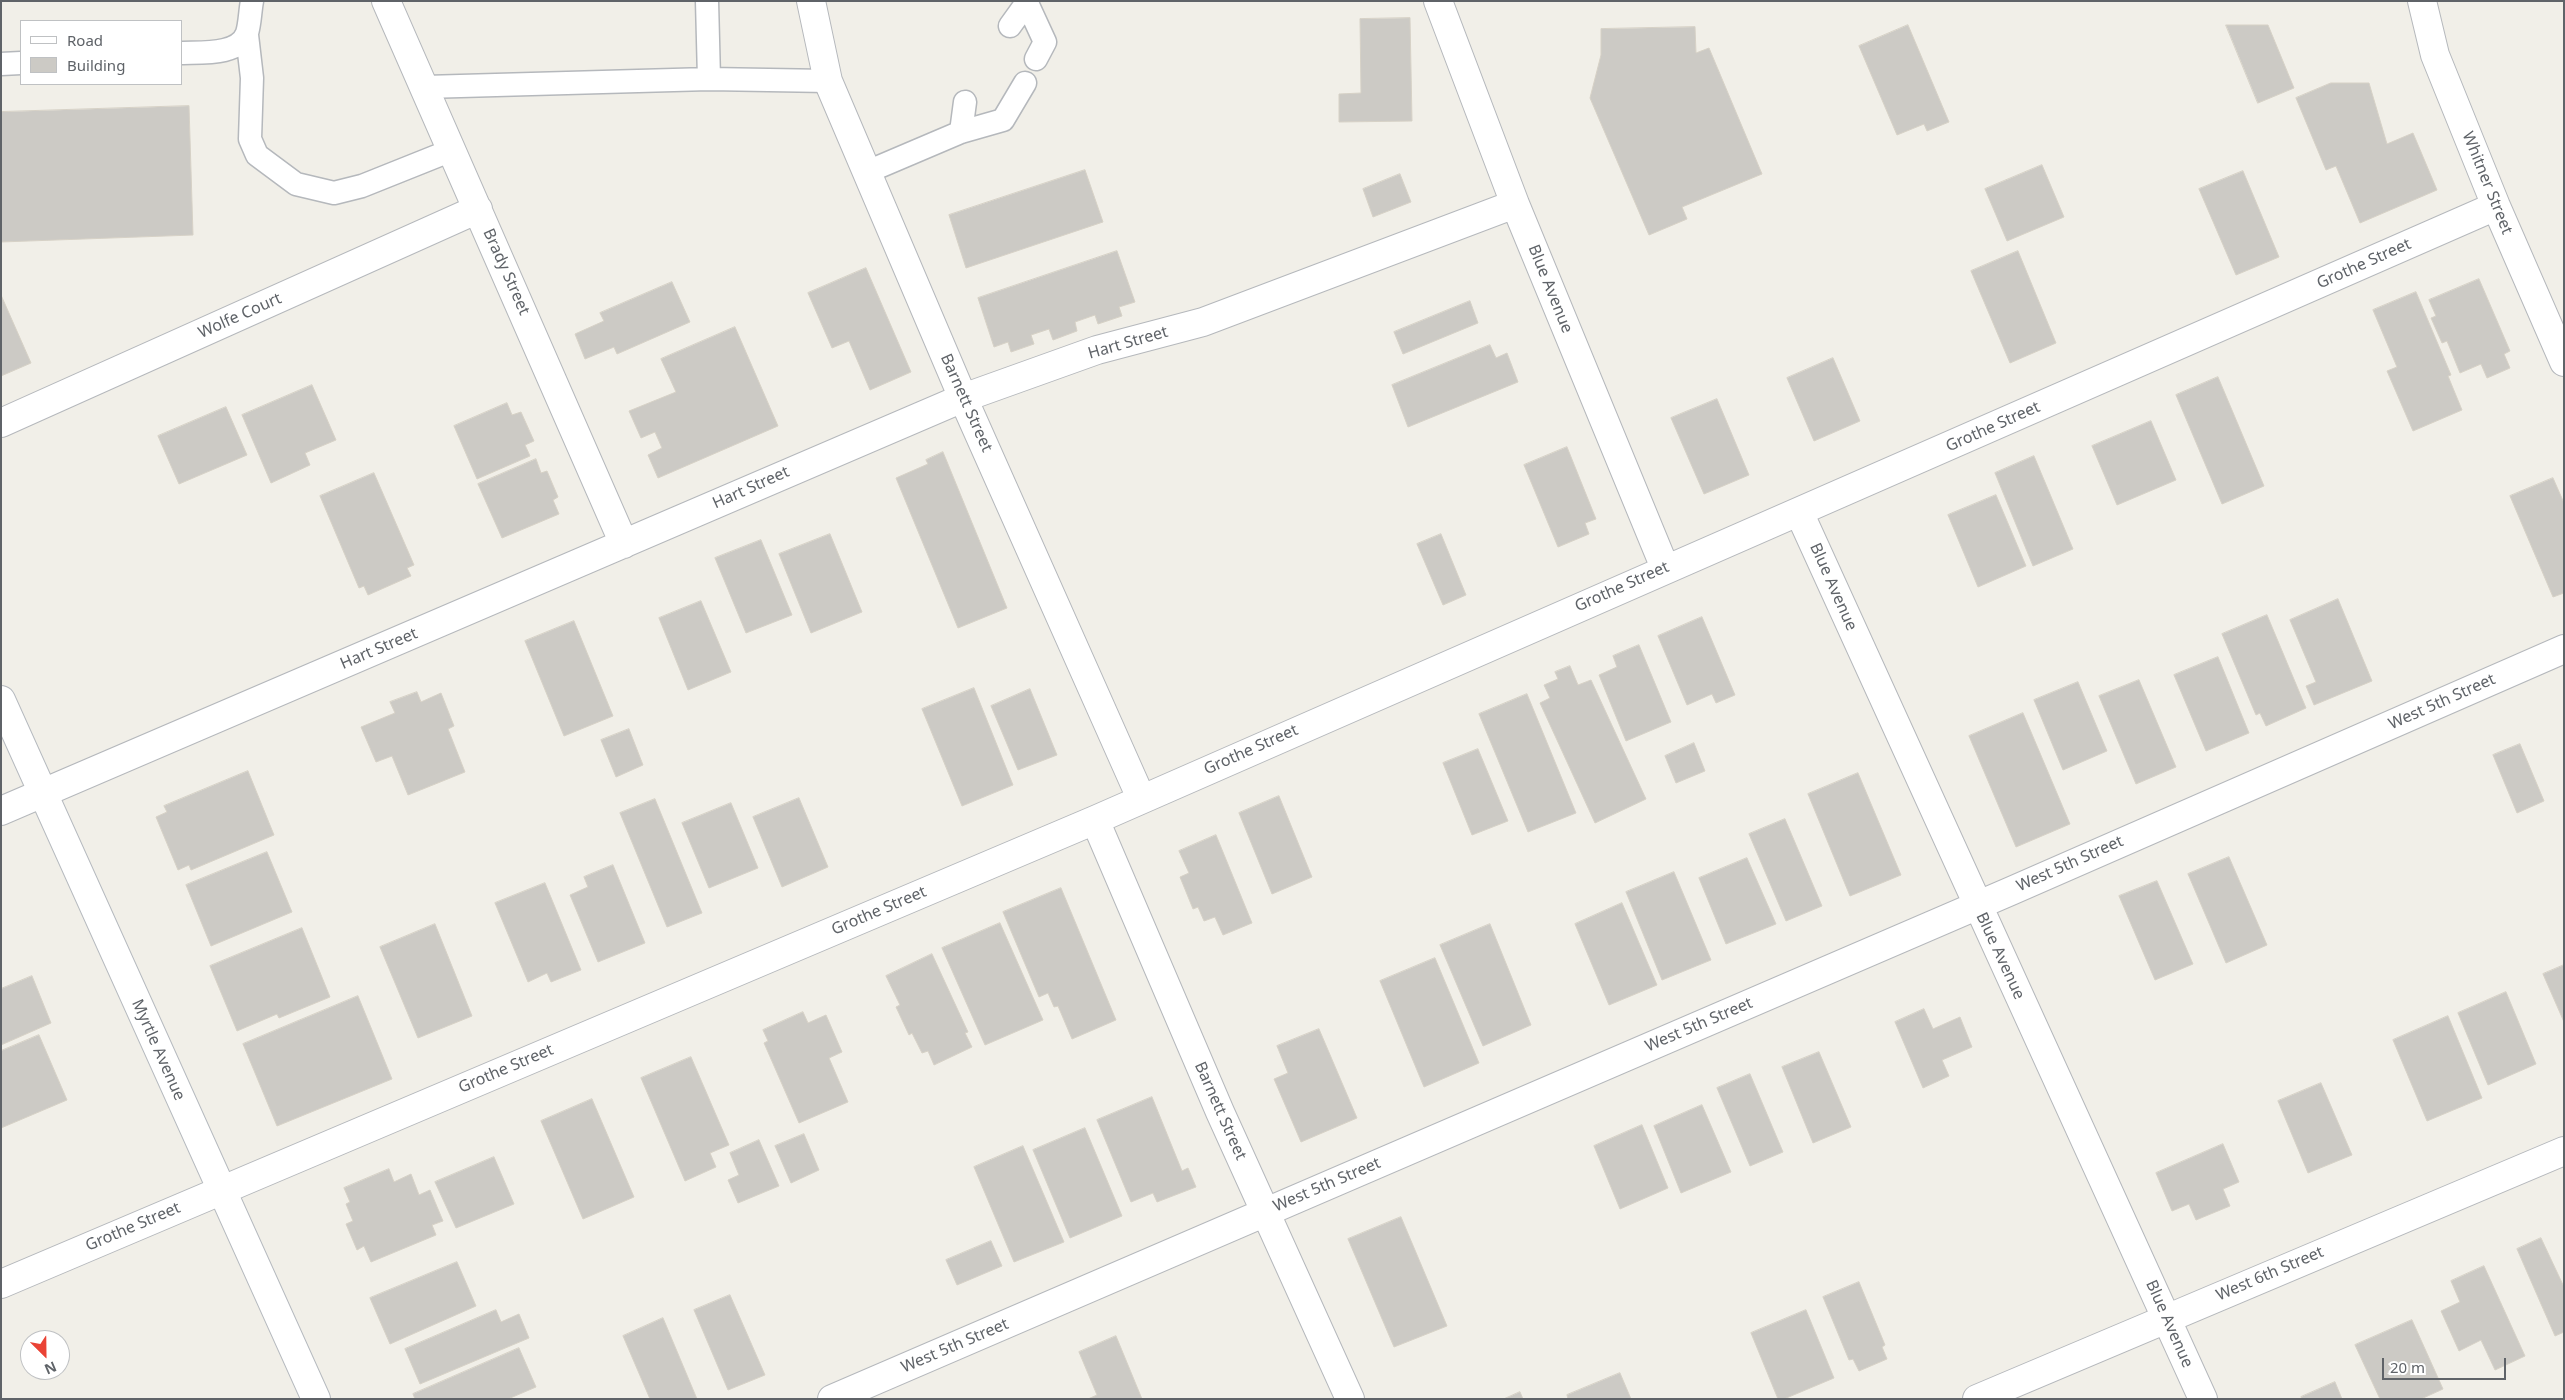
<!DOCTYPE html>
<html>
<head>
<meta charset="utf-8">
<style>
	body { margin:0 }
	#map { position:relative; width:2565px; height:1400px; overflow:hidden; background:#f1efe8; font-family:"Noto Sans",sans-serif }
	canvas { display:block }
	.frame { position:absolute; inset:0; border:2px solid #5f6368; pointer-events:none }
	.legend { position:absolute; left:20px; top:20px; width:162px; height:65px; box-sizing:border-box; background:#fff; border:1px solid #bfc1c3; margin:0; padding:6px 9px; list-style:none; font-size:15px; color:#5f6368 }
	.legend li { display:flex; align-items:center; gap:10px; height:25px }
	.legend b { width:25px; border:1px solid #bfc1c3 }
	.north { position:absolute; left:20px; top:1330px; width:50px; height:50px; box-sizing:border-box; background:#fff; border:1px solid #bfc1c3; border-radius:50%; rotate:157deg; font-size:14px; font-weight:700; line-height:20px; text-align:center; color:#5f6368 }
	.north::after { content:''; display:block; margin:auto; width:18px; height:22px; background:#ea4335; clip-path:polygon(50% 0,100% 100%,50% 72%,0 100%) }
	.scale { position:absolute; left:2382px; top:1358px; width:124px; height:22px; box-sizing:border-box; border:2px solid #5f6368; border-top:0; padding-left:6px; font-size:15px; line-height:18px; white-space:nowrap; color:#5f6368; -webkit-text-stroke:4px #fff; paint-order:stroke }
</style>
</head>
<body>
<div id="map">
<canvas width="2565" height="1400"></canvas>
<div class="frame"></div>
<ul class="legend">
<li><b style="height:6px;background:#fff"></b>Road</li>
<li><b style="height:14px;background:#cccac5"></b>Building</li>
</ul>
<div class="north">N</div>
<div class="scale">20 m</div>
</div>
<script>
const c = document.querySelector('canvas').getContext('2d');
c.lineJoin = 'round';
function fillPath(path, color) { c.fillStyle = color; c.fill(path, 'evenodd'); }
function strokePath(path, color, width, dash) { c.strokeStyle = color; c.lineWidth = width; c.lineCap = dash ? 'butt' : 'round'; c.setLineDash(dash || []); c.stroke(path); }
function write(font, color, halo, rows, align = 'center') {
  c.font = font + ' "Noto Sans",sans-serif'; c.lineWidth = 4; c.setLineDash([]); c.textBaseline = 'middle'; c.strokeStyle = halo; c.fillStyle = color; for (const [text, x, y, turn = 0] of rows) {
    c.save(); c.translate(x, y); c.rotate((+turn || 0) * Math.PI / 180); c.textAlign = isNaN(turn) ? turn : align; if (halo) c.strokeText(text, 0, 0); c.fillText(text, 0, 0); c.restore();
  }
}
const building = new Path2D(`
	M 1410,18 L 1412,121 L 1339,122 L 1339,94 L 1361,93 L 1360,19 Z
	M 1908,25 L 1949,122 L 1927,131 L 1924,124 L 1897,135 L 1859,46 Z
	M 2226,25 L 2268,25 L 2294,88 L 2258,103 Z
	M 1695,27 L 1696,53 L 1709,48 L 1762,174 L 1682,207 L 1687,219 L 1649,235 L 1590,98 L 1601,55 L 1601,29 Z
	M 2331,83 L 2369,83 L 2387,144 L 2413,133 L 2437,190 L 2360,223 L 2336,166 L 2326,170 L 2296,98 Z
	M 189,106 L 193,235 L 1,242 L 1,112 Z
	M 2042,165 L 2064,217 L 2007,241 L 1985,189 Z
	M 1085,170 L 1103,222 L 966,268 L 949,215 Z
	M 2243,171 L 2279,257 L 2236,275 L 2199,189 Z
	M 1400,174 L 1411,202 L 1373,217 L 1363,189 Z
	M 1117,251 L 1135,302 L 1119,307 L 1122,316 L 1098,324 L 1095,315 L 1075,322 L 1077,331 L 1053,340 L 1049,329 L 1031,335 L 1034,344 L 1011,352 L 1008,342 L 994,347 L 978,298 Z
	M 2018,251 L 2056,343 L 2010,363 L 1971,271 Z
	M 866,268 L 911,372 L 870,390 L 849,341 L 832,348 L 808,293 Z
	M 2479,279 L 2510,351 L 2504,354 L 2510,368 L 2487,378 L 2481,364 L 2460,373 L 2447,341 L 2442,343 L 2431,318 L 2436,316 L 2429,300 Z
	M 672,282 L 690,322 L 617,354 L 614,347 L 585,359 L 575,334 L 604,321 L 600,313 Z
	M 2416,292 L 2451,375 L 2448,376 L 2462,410 L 2413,431 L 2387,371 L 2397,367 L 2373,310 Z
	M 1,295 L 31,363 L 1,376 Z
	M 1470,301 L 1478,323 L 1403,354 L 1394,332 Z
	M 735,327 L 778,426 L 658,478 L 648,455 L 662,448 L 655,432 L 641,438 L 629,411 L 676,392 L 661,359 Z
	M 1490,345 L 1496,358 L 1507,353 L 1518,382 L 1408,427 L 1392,385 Z
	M 1833,358 L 1860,421 L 1814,441 L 1787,378 Z
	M 2218,377 L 2264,486 L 2222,504 L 2176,395 Z
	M 312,385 L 336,440 L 305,453 L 310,465 L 271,483 L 242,415 Z
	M 1717,399 L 1749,475 L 1704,494 L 1671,418 Z
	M 507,403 L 512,415 L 521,412 L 534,441 L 525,445 L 530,456 L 477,479 L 454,426 Z
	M 226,407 L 247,455 L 179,484 L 158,436 Z
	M 2151,421 L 2176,480 L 2117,505 L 2092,446 Z
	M 1567,447 L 1596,519 L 1585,523 L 1589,534 L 1558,547 L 1524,465 Z
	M 943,452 L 1007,608 L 958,628 L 896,478 L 928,464 L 926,460 Z
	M 2034,456 L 2073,549 L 2033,566 L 1995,473 Z
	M 536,459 L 541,473 L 547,471 L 558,497 L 553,500 L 559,514 L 502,538 L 478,484 Z
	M 374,473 L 414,565 L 407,568 L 411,576 L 368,595 L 364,586 L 359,588 L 320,496 Z
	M 2553,478 L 2564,503 L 2564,593 L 2553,597 L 2510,496 Z
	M 1996,495 L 2026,566 L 1978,587 L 1948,515 Z
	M 830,534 L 862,612 L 811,633 L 779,554 Z
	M 1441,534 L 1466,595 L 1443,605 L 1417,544 Z
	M 761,540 L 792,615 L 746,633 L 715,558 Z
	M 2338,599 L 2372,681 L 2314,705 L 2306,686 L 2316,682 L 2290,620 Z
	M 701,601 L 731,672 L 688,690 L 659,618 Z
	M 2267,615 L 2306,708 L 2266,726 L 2260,713 L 2256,715 L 2222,634 Z
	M 1702,617 L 1735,695 L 1716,703 L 1712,694 L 1687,705 L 1658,636 Z
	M 574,621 L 613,716 L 564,736 L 525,641 Z
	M 1639,645 L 1671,722 L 1626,741 L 1599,675 L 1617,667 L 1613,656 Z
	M 2218,657 L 2249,733 L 2206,751 L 2174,675 Z
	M 1570,666 L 1578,685 L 1591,680 L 1646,799 L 1595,823 L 1540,703 L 1550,698 L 1544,685 L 1558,679 L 1555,672 Z
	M 2139,680 L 2176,767 L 2136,784 L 2099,696 Z
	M 2078,682 L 2107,751 L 2063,770 L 2034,700 Z
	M 974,688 L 1013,785 L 962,806 L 922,709 Z
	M 1030,689 L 1057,755 L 1018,770 L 991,706 Z
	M 417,692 L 421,702 L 441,693 L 454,726 L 448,729 L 465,772 L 408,795 L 392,756 L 376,762 L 361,727 L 395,713 L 390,702 Z
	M 1527,694 L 1576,813 L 1528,832 L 1479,714 Z
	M 2023,713 L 2070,824 L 2016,847 L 1969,736 Z
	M 629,729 L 643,765 L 616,777 L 601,740 Z
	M 1694,743 L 1705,771 L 1676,783 L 1665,756 Z
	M 2520,744 L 2544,801 L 2517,813 L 2493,755 Z
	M 1478,749 L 1508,821 L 1472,835 L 1443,763 Z
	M 248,771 L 274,835 L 191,870 L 189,865 L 178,870 L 156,817 L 167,812 L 164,806 Z
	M 1858,773 L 1901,875 L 1850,896 L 1808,794 Z
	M 1279,796 L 1312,877 L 1272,894 L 1239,813 Z
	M 799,798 L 828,867 L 782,887 L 753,817 Z
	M 655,799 L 702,913 L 667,927 L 620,813 Z
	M 731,803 L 758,868 L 709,888 L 682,823 Z
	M 1785,819 L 1822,906 L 1786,921 L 1749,834 Z
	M 1216,835 L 1252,923 L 1223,935 L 1215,917 L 1204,921 L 1198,907 L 1193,909 L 1180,877 L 1189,873 L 1179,851 Z
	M 267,852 L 292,912 L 211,946 L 186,885 Z
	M 2229,857 L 2267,945 L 2226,963 L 2188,874 Z
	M 1747,858 L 1776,924 L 1726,944 L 1699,878 Z
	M 613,865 L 645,943 L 598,962 L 570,895 L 588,887 L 584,877 Z
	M 1674,872 L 1711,960 L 1662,980 L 1626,892 Z
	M 2157,881 L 2193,964 L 2155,980 L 2119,896 Z
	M 545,883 L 581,970 L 551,982 L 547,973 L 528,982 L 495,903 Z
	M 1061,888 L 1116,1020 L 1072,1039 L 1058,1006 L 1054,1007 L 1048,993 L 1039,997 L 1003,912 Z
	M 1622,903 L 1657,985 L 1609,1005 L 1575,924 Z
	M 1000,923 L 1043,1020 L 985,1045 L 942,948 Z
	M 435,924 L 472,1016 L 418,1038 L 380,947 Z
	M 1490,924 L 1531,1025 L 1483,1046 L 1440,945 Z
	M 302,928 L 330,997 L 279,1018 L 277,1014 L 237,1031 L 210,966 Z
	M 932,954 L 968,1032 L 965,1033 L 972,1047 L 934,1065 L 928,1051 L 922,1053 L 912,1033 L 909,1035 L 896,1007 L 900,1005 L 886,976 Z
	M 1435,958 L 1479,1063 L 1424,1087 L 1380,981 Z
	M 2564,965 L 2564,1022 L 2543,974 Z
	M 32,976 L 51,1023 L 1,1045 L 1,989 Z
	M 2506,992 L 2536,1064 L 2488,1085 L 2458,1013 Z
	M 358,996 L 392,1079 L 277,1126 L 243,1044 Z
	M 1924,1009 L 1933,1029 L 1960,1017 L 1972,1047 L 1942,1060 L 1949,1076 L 1923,1088 L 1895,1022 Z
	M 803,1012 L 808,1023 L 826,1015 L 842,1052 L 829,1058 L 848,1102 L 799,1123 L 764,1043 L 768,1041 L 763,1030 Z
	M 2448,1016 L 2482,1098 L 2427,1121 L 2393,1040 Z
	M 1319,1029 L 1357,1118 L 1301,1142 L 1274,1079 L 1288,1073 L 1277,1046 Z
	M 39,1035 L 67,1100 L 1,1128 L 1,1051 Z
	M 1819,1052 L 1851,1127 L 1813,1143 L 1782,1067 Z
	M 691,1057 L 729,1145 L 710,1153 L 716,1167 L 685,1181 L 641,1078 Z
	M 1750,1074 L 1783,1152 L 1750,1166 L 1717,1088 Z
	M 2321,1083 L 2352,1155 L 2308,1173 L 2278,1101 Z
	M 1152,1097 L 1182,1171 L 1188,1168 L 1196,1187 L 1157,1202 L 1153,1193 L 1131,1202 L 1097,1120 Z
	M 592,1099 L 634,1197 L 583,1219 L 541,1121 Z
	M 1702,1105 L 1731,1172 L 1681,1193 L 1654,1126 Z
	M 1642,1125 L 1668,1188 L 1620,1209 L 1594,1146 Z
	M 1085,1128 L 1122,1216 L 1070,1238 L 1033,1150 Z
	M 804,1134 L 819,1170 L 791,1183 L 775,1146 Z
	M 759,1140 L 779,1186 L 738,1203 L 728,1180 L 739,1175 L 730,1153 Z
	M 2223,1144 L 2239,1182 L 2223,1189 L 2230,1206 L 2196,1220 L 2189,1204 L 2172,1211 L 2156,1173 Z
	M 1023,1146 L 1064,1242 L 1014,1262 L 974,1167 Z
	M 494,1157 L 514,1204 L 456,1228 L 435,1182 Z
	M 389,1169 L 394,1182 L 411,1174 L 419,1195 L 430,1190 L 443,1221 L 432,1225 L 436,1235 L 371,1262 L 364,1246 L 357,1250 L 346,1224 L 353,1221 L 346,1204 L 350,1202 L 344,1188 Z
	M 1401,1217 L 1447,1326 L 1394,1347 L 1348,1239 Z
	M 2541,1238 L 2564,1287 L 2564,1332 L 2555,1336 L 2517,1249 Z
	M 991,1241 L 1002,1266 L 957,1285 L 946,1260 Z
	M 457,1262 L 476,1306 L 390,1344 L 370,1298 Z
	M 2484,1266 L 2525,1356 L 2495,1370 L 2481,1340 L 2459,1351 L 2441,1311 L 2460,1302 L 2451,1281 Z
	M 1859,1282 L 1885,1345 L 1882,1347 L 1887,1359 L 1859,1371 L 1853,1359 L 1849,1360 L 1823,1297 Z
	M 730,1295 L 765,1375 L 728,1390 L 694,1310 Z
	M 496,1310 L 501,1322 L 519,1314 L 529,1338 L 420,1384 L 405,1349 Z
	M 1806,1310 L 1834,1378 L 1784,1399 L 1778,1399 L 1751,1333 Z
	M 663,1318 L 697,1399 L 650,1399 L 623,1336 Z
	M 2412,1320 L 2443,1389 L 2421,1399 L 2380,1399 L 2355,1345 Z
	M 1116,1336 L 1142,1399 L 1088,1399 L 1097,1395 L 1079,1352 Z
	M 519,1348 L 536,1387 L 508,1399 L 415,1399 L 413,1394 Z
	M 1620,1373 L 1631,1399 L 1568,1399 L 1567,1395 Z
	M 2335,1382 L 2342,1399 L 2302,1399 L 2301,1397 Z
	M 1520,1392 L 1523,1399 L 1504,1399 Z`);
fillPath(building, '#cccac5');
strokePath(building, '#d6d1c6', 1);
const lane = new Path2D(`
	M 707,1 L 709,79
	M 1027,3 L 1045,42 L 1036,59
	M 1010,26 L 1028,1
	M 247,35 L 252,78 L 250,139 L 257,155 L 296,184 L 334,193 L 362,186 L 452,150
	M 181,53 C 200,52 239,56 247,33 C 250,24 250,11 252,1
	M 1,64 L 21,63
	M 425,87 L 709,79 L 828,81
	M 961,132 L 965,102
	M 867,172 L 961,132 L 1003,120 L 1025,83`);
const street = new Path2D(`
	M 386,1 L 624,544
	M 811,1 L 828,81 L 963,398 L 1141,798
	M 1438,1 L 1515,204 L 1665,568
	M 2422,1 L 2435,55 L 2496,206 L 2564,362
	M 1,423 L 478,209
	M 1799,512 L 2203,1399
	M 1,811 L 963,398 L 1097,350 L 1203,322 L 1515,204
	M 1095,820 L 1220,1112 L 1350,1399
	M 1,1284 L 1095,820 L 2496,206
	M 832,1399 L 2011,891 L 2564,649
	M 1977,1399 L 2564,1151`);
const secondary = new Path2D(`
	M 1,700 L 316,1399`);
strokePath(lane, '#b5b8bc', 25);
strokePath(street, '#b5b8bc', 30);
strokePath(secondary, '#b6babf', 30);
strokePath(lane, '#fff', 22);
strokePath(street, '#fff', 28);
strokePath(secondary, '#fff', 28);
write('16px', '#5f6368', '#fff', [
	["Whitner Street",2487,183,68],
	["Grothe Street",2364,264,-24],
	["Brady Street",506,272,66],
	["Blue Avenue",1550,289,68],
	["Wolfe Court",240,316,-24],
	["Hart Street",1128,343,-16],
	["Barnett Street",966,403,66],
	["Grothe Street",1993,427,-24],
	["Hart Street",751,488,-24],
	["Grothe Street",1622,587,-24],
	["Blue Avenue",1833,587,66],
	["Hart Street",379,649,-23],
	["West 5th Street",2442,702,-24],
	["Grothe Street",1251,750,-24],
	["West 5th Street",2070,864,-24],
	["Grothe Street",879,911,-23],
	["Blue Avenue",2000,956,65],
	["West 5th Street",1699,1025,-23],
	["Myrtle Avenue",158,1050,66],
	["Grothe Street",506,1069,-23],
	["Barnett Street",1220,1111,66],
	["West 5th Street",1327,1185,-23],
	["Grothe Street",133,1227,-23],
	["West 6th Street",2270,1274,-23],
	["Blue Avenue",2169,1324,66],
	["West 5th Street",955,1346,-23]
]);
</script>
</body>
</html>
